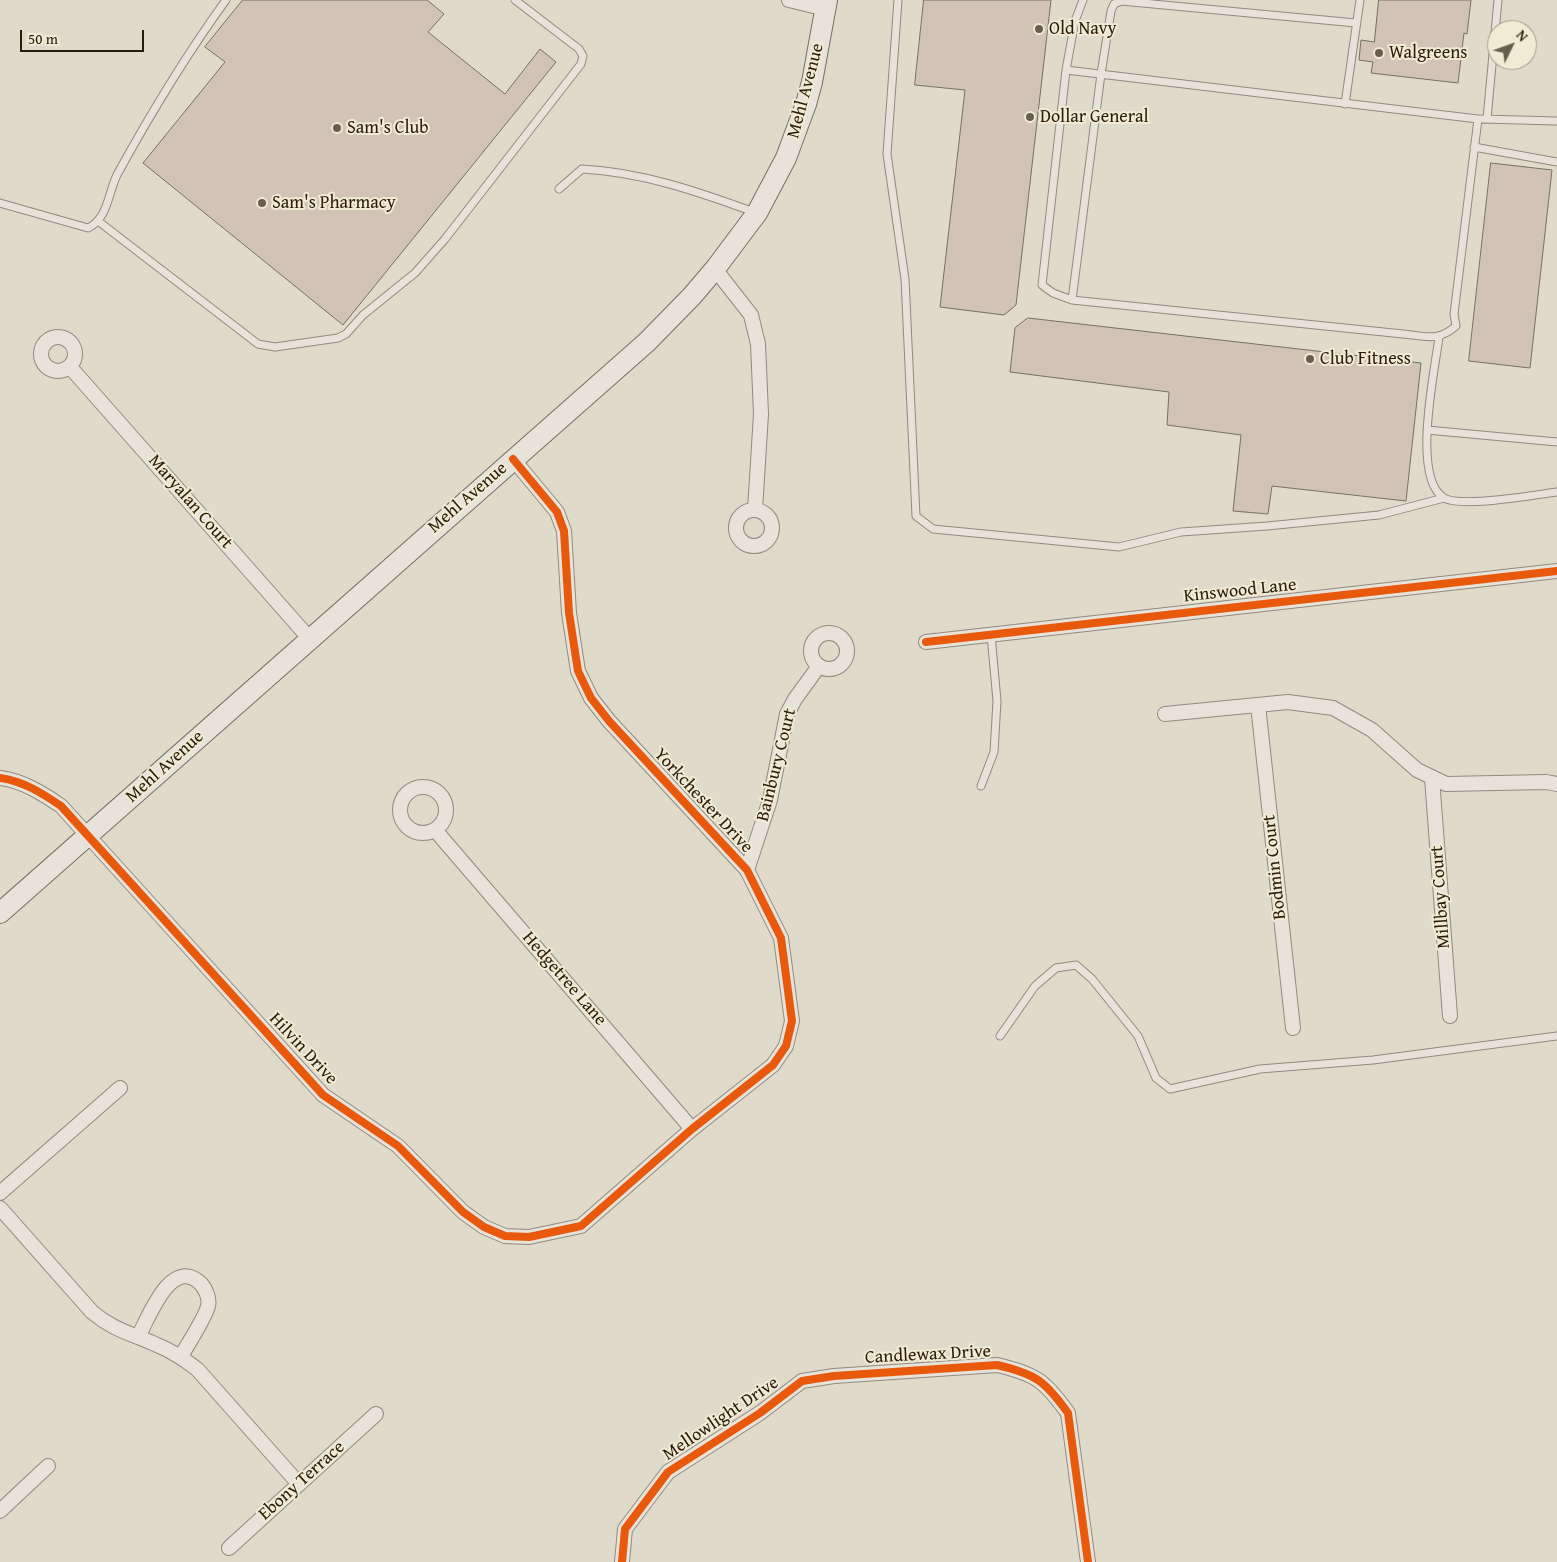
<!DOCTYPE html>
<html>
<head>
<meta charset="utf-8">
<style>
	body { margin:0 }
	#map { position:relative; width:1557px; height:1562px; overflow:hidden; background:#dfdac9; font-family:"Gentium Book Plus",serif }
	canvas { display:block }
	.north { position:absolute; left:1487px; top:20px; width:50px; height:50px; box-sizing:border-box; background:#f1ead5; border:1px solid #a19884; border-radius:50%; rotate:48deg; font-size:14px; font-weight:700; line-height:20px; text-align:center; color:#291c0a }
	.north::after { content:''; display:block; margin:auto; width:18px; height:22px; background:#695e4d; clip-path:polygon(50% 0,100% 100%,50% 72%,0 100%) }
	.scale { position:absolute; left:20px; top:30px; width:124px; height:22px; box-sizing:border-box; border:2px solid #291c0a; border-top:0; padding-left:6px; font-size:15px; line-height:18px; white-space:nowrap; color:#291c0a; -webkit-text-stroke:4px #f1ead5; paint-order:stroke }
</style>
</head>
<body>
<div id="map">
<canvas width="1557" height="1562"></canvas>
<div class="north">N</div>
<div class="scale">50 m</div>
</div>
<script>
const c = document.querySelector('canvas').getContext('2d');
c.lineJoin = 'round';
function fillPath(path, color) { c.fillStyle = color; c.fill(path, 'evenodd'); }
function strokePath(path, color, width, dash) { c.strokeStyle = color; c.lineWidth = width; c.lineCap = dash ? 'butt' : 'round'; c.setLineDash(dash || []); c.stroke(path); }
function write(font, color, halo, rows, align = 'center') {
  c.font = font + ' "Gentium Book Plus",serif'; c.lineWidth = 4; c.setLineDash([]); c.textBaseline = 'middle'; c.strokeStyle = halo; c.fillStyle = color; for (const [text, x, y, turn = 0] of rows) {
    c.save(); c.translate(x, y); c.rotate((+turn || 0) * Math.PI / 180); c.textAlign = isNaN(turn) ? turn : align; if (halo) c.strokeText(text, 0, 0); c.fillText(text, 0, 0); c.restore();
  }
}
const building = new Path2D(`
	M 243,0 L 427,0 L 444,14 L 428,32 L 505,94 L 540,49 L 556,62 L 343,325 L 143,163 L 225,62 L 205,47 Z
	M 924,0 L 1051,0 L 1016,305 L 1004,315 L 940,307 L 965,90 L 915,85 Z
	M 1379,0 L 1471,0 L 1467,34 L 1464,33 L 1458,83 L 1371,73 L 1373,62 L 1359,60 L 1361,40 L 1374,42 Z
	M 1491,163 L 1552,170 L 1530,368 L 1469,361 Z
	M 1028,318 L 1421,363 L 1406,501 L 1272,486 L 1268,514 L 1233,511 L 1241,435 L 1167,425 L 1169,392 L 1010,372 L 1015,328 Z`);
fillPath(building, '#d1c4b7');
strokePath(building, '#757065', 1);
const lane = new Path2D(`
	M 898,0 L 887,154 L 905,279 L 916,516 L 933,529 L 1119,547 L 1181,532 L 1267,526 L 1379,515 L 1444,498
	M 1066,70 L 1478,119 L 1454,314 L 1456,326 C 1438,342 1425,336 1403,334 L 1072,300 L 1053,293 L 1042,285 Z
	M 1066,70 L 1075,21 L 1083,0
	M 1345,104 L 1360,0
	M 1482,119 L 1557,121
	M 1487,119 L 1498,0
	M 1474,147 L 1557,162
	M 559,189 L 582,169 C 642,172 699,192 754,212
	M 0,203 L 88,228 C 109,218 108,191 118,173 C 151,113 186,55 226,0
	M 98,221 L 258,344 L 275,347 L 338,338 L 346,334 L 363,315 L 415,273 L 445,239 L 581,64 L 583,56 L 579,49 L 515,0
	M 1072,300 L 1101,74 L 1111,11 L 1114,4 L 1121,1 L 1356,23
	M 1439,337 C 1435,370 1411,478 1444,498 C 1461,508 1535,495 1557,492
	M 1427,430 L 1557,442
	M 981,786 L 994,752 L 997,701 L 991,635
	M 1000,1036 L 1035,986 L 1056,968 L 1076,965 L 1092,979 L 1138,1036 L 1156,1078 L 1170,1089 L 1260,1069 L 1373,1060 L 1557,1036`);
const street = new Path2D(`
	M 789,0 L 826,9
	M 715,269 L 751,315 L 758,344 L 761,414 L 755,510
	M41 354a17 17 0 1 1 34 0a17 17 0 1 1-34 0Z
	M 70,367 L 309,638
	M736 528a18 18 0 1 1 36 0a18 18 0 1 1-36 0Z
	M811 651a18 18 0 1 1 36 0a18 18 0 1 1-36 0Z
	M 926,642 L 1557,571
	M 1258,705 L 1293,1028
	M 1165,714 L 1288,702 L 1333,708 L 1372,730 L 1417,770 L 1446,784 L 1546,782 L 1557,784
	M 0,778 C 23,781 42,793 61,806 L 323,1095 L 398,1146 L 463,1212 L 484,1227 L 505,1236 L 529,1237 L 581,1226 L 692,1129 L 773,1065 L 786,1046 L 792,1021 L 781,938 L 747,870 L 609,721 L 591,698 L 578,671 L 569,613 L 564,531 L 557,512 L 513,459
	M 1432,778 L 1450,1016
	M400 810a23 23 0 1 1 46 0a23 23 0 1 1-46 0Z
	M 435,830 L 692,1129
	M 747,870 L 770,800 L 787,714 L 795,699 L 819,666
	M 0,1193 L 120,1088
	M 0,1208 L 92,1312 C 113,1330 133,1334 157,1345 C 172,1351 184,1359 197,1369 L 299,1484
	M 138,1337 C 149,1317 170,1258 199,1282 C 205,1287 210,1298 208,1306 C 206,1316 187,1346 181,1356
	M 0,1511 L 48,1466
	M 229,1548 L 376,1414
	M 622,1562 L 625,1529 L 668,1472 L 760,1413 L 802,1381 L 834,1376 L 997,1365 C 1036,1374 1045,1381 1068,1413 L 1088,1562`);
const secondary = new Path2D(`
	M 0,913 L 647,342 L 692,296 L 715,269 L 757,213 L 786,158 L 806,104 L 812,82 L 827,0`);
strokePath(lane, '#8f8b7f', 9);
strokePath(street, '#8f8b7f', 16);
strokePath(secondary, '#757065', 22);
strokePath(lane, '#e7e3db', 7);
strokePath(street, '#e7e3db', 14);
strokePath(secondary, '#e7e3db', 20);
strokePath(new Path2D(`
	M 926,642 L 1557,571
	M 0,778 C 23,781 42,793 61,806 L 323,1095 L 398,1146 L 463,1212 L 484,1227 L 505,1236 L 529,1237 L 581,1226 L 692,1129 L 773,1065 L 786,1046 L 792,1021 L 781,938 L 747,870 L 609,721 L 591,698 L 578,671 L 569,613 L 564,531 L 557,512 L 513,459
	M 622,1562 L 625,1529 L 668,1472 L 760,1413 L 802,1381 L 834,1376 L 997,1365 C 1036,1374 1045,1381 1068,1413 L 1088,1562`), '#e8590c', 8);
for (const [x, y, r, color] of [
	[1039,29,5,"#695e4d"],
	[1379,53,5,"#695e4d"],
	[1030,117,5,"#695e4d"],
	[337,128,5,"#695e4d"],
	[262,203,5,"#695e4d"],
	[1310,359,5,"#695e4d"]
]) { const dot = new Path2D(); dot.arc(x, y, r, 0, 2 * Math.PI); c.fillStyle = color; c.fill(dot); strokePath(dot, '#f1ead5', 2); }
write('18px', '#291c0a', '#f1ead5', [
	["Old Navy",1049,29],
	["Walgreens",1389,53],
	["Dollar General",1040,117],
	["Sam's Club",347,128],
	["Sam's Pharmacy",272,203],
	["Club Fitness",1320,359]
], 'left');
write('18px', '#291c0a', '#f1ead5', [
	["Mehl Avenue",806,91,-75],
	["Mehl Avenue",468,498,-41],
	["Maryalan Court",190,502,49],
	["Kinswood Lane",1240,591,-6],
	["Bainbury Court",777,765,-76],
	["Mehl Avenue",165,767,-42],
	["Yorkchester Drive",703,801,47],
	["Bodmin Court",1275,867,-96],
	["Millbay Court",1441,897,-94],
	["Hedgetree Lane",564,979,49],
	["Hilvin Drive",303,1049,47],
	["Candlewax Drive",928,1355,-3],
	["Mellowlight Drive",721,1419,-34],
	["Ebony Terrace",302,1481,-42]
]);
</script>
</body>
</html>
